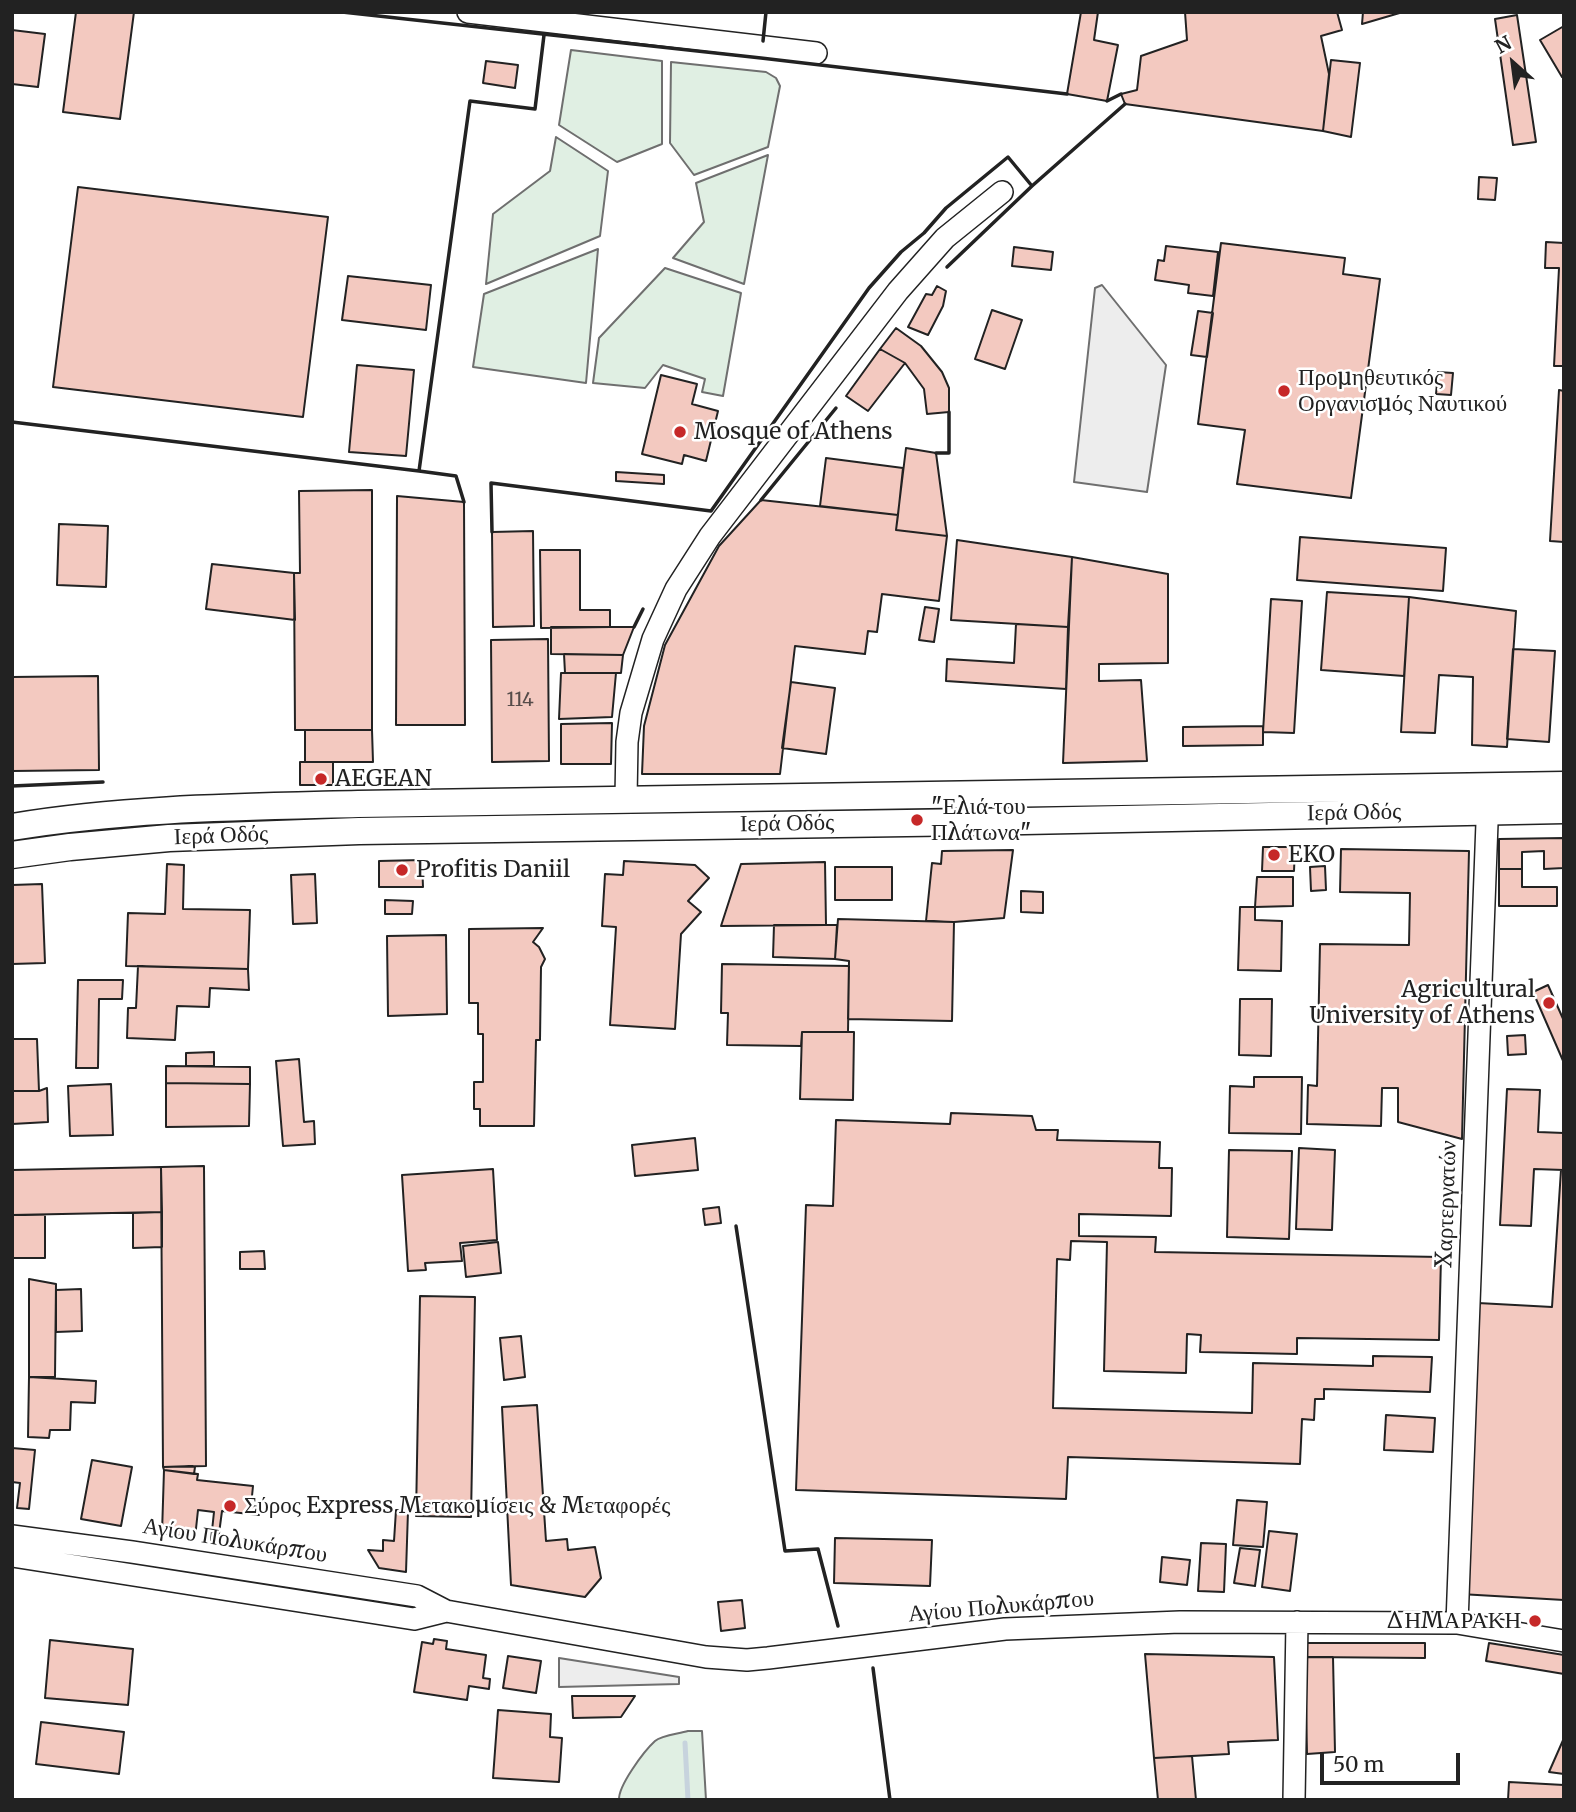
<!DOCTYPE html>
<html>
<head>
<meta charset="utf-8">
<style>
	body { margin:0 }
	#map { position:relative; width:1576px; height:1812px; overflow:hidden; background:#fff; font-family:Merriweather,serif }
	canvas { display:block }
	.frame { position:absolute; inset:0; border:14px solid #222; pointer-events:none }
	.north { position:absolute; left:1478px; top:28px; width:70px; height:70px; -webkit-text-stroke:5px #fff; paint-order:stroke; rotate:332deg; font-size:19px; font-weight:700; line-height:28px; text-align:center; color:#222 }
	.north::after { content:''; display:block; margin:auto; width:24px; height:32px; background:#222; clip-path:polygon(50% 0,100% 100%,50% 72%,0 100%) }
	.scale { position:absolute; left:1320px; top:1753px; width:140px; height:32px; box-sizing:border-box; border:4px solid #222; border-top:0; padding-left:9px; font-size:21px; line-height:24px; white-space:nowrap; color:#222; -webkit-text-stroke:5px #fff; paint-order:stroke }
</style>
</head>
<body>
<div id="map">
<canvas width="1576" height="1812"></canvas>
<div class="frame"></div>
<div class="north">N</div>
<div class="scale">50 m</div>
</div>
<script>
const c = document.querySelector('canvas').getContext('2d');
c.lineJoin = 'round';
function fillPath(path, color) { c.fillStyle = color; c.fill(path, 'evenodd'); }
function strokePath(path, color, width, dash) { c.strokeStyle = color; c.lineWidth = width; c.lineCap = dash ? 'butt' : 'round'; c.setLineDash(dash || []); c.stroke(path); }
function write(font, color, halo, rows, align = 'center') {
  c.font = font + ' Merriweather,serif'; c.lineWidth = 5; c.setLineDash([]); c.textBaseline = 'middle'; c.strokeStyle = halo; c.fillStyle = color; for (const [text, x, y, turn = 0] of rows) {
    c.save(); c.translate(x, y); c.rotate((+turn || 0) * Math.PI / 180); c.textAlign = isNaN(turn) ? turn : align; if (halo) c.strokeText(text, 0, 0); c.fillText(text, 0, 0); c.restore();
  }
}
const green = new Path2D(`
	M 571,50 L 662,61 L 662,144 L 617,162 L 559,125 Z
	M 671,62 L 766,72 L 776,78 L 780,86 L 768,147 L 694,175 L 670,143 Z
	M 556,137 L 608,171 L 600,236 L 486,284 L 493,214 L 550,171 Z
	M 768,155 L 744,284 L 673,258 L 704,222 L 696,183 Z
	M 598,249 L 586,383 L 473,367 L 484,294 Z
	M 665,268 L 741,293 L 723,396 L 702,392 L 705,379 L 663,365 L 645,388 L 593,383 L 599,338 Z
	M 688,1731 L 702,1731 L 706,1800 L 619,1800 C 618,1786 644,1751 655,1741 C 662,1735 678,1734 688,1731 Z`);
fillPath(green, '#e0efe3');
strokePath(green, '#6f6f6f', 2);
const parking = new Path2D(`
	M 1102,285 L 1166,365 L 1147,492 L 1074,482 L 1095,288 Z
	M 559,1658 L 679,1677 L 679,1684 L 559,1687 Z`);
fillPath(parking, '#ededed');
strokePath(parking, '#6f6f6f', 2);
strokePath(new Path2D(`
	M 685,1743 L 688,1800`), '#c7d3dd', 5);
const building = new Path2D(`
	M 76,12 L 134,12 L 120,119 L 63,112 Z
	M 1081,12 L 1098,12 L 1094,40 L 1118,45 L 1107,101 L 1067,94 Z
	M 1185,12 L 1337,12 L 1342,30 L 1321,36 L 1329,74 L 1323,131 L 1125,104 L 1121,94 L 1137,90 L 1141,56 L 1187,40 Z
	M 1363,12 L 1403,12 L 1362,24 Z
	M 1517,15 L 1536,142 L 1513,145 L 1495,19 Z
	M 1564,26 L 1564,76 L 1562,77 L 1540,40 Z
	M 12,30 L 45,34 L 38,87 L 12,84 Z
	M 1331,60 L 1360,63 L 1351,137 L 1323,131 Z
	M 486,61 L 518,65 L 515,88 L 483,83 Z
	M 1479,177 L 1497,178 L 1495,200 L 1478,199 Z
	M 78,187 L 328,217 L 303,417 L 53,387 Z
	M 1546,242 L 1564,243 L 1564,366 L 1554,366 L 1559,268 L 1545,268 Z
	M 1221,243 L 1345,258 L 1343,274 L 1380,279 L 1351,498 L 1237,484 L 1245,430 L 1198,424 Z
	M 1166,246 L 1218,252 L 1213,296 L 1188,293 L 1189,285 L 1155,280 L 1158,260 L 1164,261 Z
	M 1014,247 L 1053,252 L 1051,270 L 1012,266 Z
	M 348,276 L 431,285 L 426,330 L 342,320 Z
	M 937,286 L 946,291 L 943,306 L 928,335 L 908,327 L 926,294 L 932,295 Z
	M 992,310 L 1022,320 L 1005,369 L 975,359 Z
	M 1198,311 L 1213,313 L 1207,357 L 1191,355 Z
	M 896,328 L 921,346 L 942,372 L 949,388 L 949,412 L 927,414 L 924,389 L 905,363 L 880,349 Z
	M 880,349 L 905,363 L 868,411 L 846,396 Z
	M 357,365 L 414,370 L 406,456 L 349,452 Z
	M 1438,372 L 1453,373 L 1451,395 L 1436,394 Z
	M 661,375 L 697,384 L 692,404 L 718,411 L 706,461 L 684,455 L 682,464 L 642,454 Z
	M 1559,390 L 1564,391 L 1564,542 L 1550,541 Z
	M 906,448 L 936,453 L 947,536 L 896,530 Z
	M 826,458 L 903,468 L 898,515 L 820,506 Z
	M 616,472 L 664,475 L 664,484 L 616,481 Z
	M 372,490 L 372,730 L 295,730 L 294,573 L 300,573 L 299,491 Z
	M 397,496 L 464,502 L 465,725 L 396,725 Z
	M 761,500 L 898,515 L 896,530 L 947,536 L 939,601 L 882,594 L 877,632 L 868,631 L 865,654 L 795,646 L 780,774 L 642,774 L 644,726 L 665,645 L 719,546 Z
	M 59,524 L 108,526 L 106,587 L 57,585 Z
	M 533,531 L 534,626 L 493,627 L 492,532 Z
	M 1300,537 L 1446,548 L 1443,591 L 1297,580 Z
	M 957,540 L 1072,557 L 1068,627 L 951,620 Z
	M 540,550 L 580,550 L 580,610 L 610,610 L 610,627 L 541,628 Z
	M 1072,557 L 1168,574 L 1168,663 L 1099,664 L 1099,681 L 1141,680 L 1147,761 L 1063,763 Z
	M 212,564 L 294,573 L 295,620 L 206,609 Z
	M 1327,592 L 1409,597 L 1404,676 L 1321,670 Z
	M 1409,597 L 1516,611 L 1507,747 L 1472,745 L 1473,677 L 1439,675 L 1435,733 L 1401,732 Z
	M 1271,599 L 1302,601 L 1294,733 L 1263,732 Z
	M 925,607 L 939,609 L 934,642 L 919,640 Z
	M 1016,624 L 1068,627 L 1066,689 L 946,681 L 947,659 L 1014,663 Z
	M 551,627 L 634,627 L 623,655 L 551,654 Z
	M 548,639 L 549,761 L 492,762 L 491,640 Z
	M 1513,649 L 1555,651 L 1549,742 L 1507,739 Z
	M 564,654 L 623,655 L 621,673 L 565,673 Z
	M 561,673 L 616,673 L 612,717 L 559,719 Z
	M 98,676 L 99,770 L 12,771 L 12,677 Z
	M 791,682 L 835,688 L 826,754 L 782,748 Z
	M 612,723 L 611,764 L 561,764 L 561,724 Z
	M 1263,726 L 1263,745 L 1183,746 L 1183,727 Z
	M 305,730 L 372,730 L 373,762 L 305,762 Z
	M 300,762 L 333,762 L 333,785 L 300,785 Z
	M 1564,838 L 1564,868 L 1544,869 L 1544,851 L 1522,852 L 1522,869 L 1499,869 L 1499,839 Z
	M 1263,847 L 1295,847 L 1294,871 L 1262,871 Z
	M 1341,849 L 1469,851 L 1462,1139 L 1398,1122 L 1398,1088 L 1382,1088 L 1381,1126 L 1307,1124 L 1308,1085 L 1317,1086 L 1320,944 L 1409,945 L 1410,893 L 1340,892 Z
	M 1013,850 L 1004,918 L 954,922 L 926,921 L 932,863 L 941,864 L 942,851 Z
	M 422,860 L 423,887 L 379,887 L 379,861 Z
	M 624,861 L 695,865 L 709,878 L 688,901 L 701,912 L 681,934 L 675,1029 L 610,1025 L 616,927 L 602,926 L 605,874 L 623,875 Z
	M 825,862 L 826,925 L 721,926 L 741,864 Z
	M 167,864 L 184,865 L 183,909 L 250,910 L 248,969 L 126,966 L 128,913 L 165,914 Z
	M 1325,866 L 1326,890 L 1311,891 L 1310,867 Z
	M 835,867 L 892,867 L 892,900 L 835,900 Z
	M 1499,869 L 1522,869 L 1522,887 L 1557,887 L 1557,906 L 1499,906 Z
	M 315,874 L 317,923 L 293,924 L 291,875 Z
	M 1257,877 L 1293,877 L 1293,906 L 1255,907 Z
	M 42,884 L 45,963 L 12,964 L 12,885 Z
	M 1021,891 L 1043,892 L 1043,913 L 1021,912 Z
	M 385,900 L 413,901 L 412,914 L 385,914 Z
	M 1240,907 L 1255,907 L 1255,920 L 1282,921 L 1281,971 L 1238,970 Z
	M 838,919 L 954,922 L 952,1021 L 848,1019 L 849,961 L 835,959 Z
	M 774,925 L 837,925 L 835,959 L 773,957 Z
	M 543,928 L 533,942 L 539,947 L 545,959 L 541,967 L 540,1040 L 536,1040 L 534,1126 L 480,1126 L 480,1109 L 474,1109 L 474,1082 L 483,1082 L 483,1034 L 478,1034 L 478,1003 L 469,1003 L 469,929 Z
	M 446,935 L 447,1014 L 388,1016 L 387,936 Z
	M 722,964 L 849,966 L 848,1032 L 802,1032 L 801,1046 L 727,1045 L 728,1013 L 721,1013 Z
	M 138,966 L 248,969 L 249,990 L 210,988 L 209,1007 L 177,1006 L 175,1040 L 127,1038 L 128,1008 L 136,1008 Z
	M 78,980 L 123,980 L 122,999 L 99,999 L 98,1068 L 76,1068 Z
	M 1548,985 L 1564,1021 L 1564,1063 L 1533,992 Z
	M 1240,999 L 1272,999 L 1271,1056 L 1239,1055 Z
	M 802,1032 L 854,1032 L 853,1100 L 800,1099 Z
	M 1525,1035 L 1526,1054 L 1508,1055 L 1507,1036 Z
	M 12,1039 L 37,1039 L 39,1091 L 12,1091 Z
	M 214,1052 L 214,1066 L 186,1066 L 186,1053 Z
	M 299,1059 L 304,1122 L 314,1121 L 315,1144 L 283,1146 L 276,1061 Z
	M 166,1066 L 250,1067 L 250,1084 L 166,1083 Z
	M 1254,1077 L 1302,1077 L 1301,1134 L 1229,1133 L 1230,1086 L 1254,1087 Z
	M 166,1083 L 250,1084 L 249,1126 L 166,1127 Z
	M 111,1084 L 113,1135 L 70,1136 L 68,1086 Z
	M 47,1088 L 48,1122 L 12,1124 L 12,1091 L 39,1091 Z
	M 1507,1089 L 1540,1090 L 1538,1132 L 1564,1133 L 1564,1170 L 1534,1169 L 1531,1226 L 1500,1225 Z
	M 951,1113 L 1032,1116 L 1036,1130 L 1058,1130 L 1057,1140 L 1160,1142 L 1159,1168 L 1172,1168 L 1171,1216 L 1079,1214 L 1079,1236 L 1156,1237 L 1155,1252 L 1441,1257 L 1439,1340 L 1297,1338 L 1297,1354 L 1200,1352 L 1201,1335 L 1187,1334 L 1186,1373 L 1104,1371 L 1107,1242 L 1071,1241 L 1070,1260 L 1057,1259 L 1053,1408 L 1252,1413 L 1253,1363 L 1373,1366 L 1373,1356 L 1432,1357 L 1430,1392 L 1324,1389 L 1324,1399 L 1315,1399 L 1314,1420 L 1302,1419 L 1300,1464 L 1068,1457 L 1066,1499 L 796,1490 L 806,1205 L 833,1206 L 836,1120 L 950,1124 Z
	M 695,1138 L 698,1170 L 635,1176 L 632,1145 Z
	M 1299,1148 L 1335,1150 L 1332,1230 L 1296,1229 Z
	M 1229,1150 L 1292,1151 L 1289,1239 L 1227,1237 Z
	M 204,1166 L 206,1466 L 163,1467 L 161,1167 Z
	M 161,1167 L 162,1212 L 12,1215 L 12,1170 Z
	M 493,1169 L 497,1240 L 460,1243 L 462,1261 L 425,1263 L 426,1270 L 408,1271 L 402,1175 Z
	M 1561,1170 L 1564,1170 L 1564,1600 L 1460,1594 L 1478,1303 L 1552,1307 Z
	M 719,1207 L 721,1223 L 705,1225 L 703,1209 Z
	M 162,1212 L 162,1247 L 133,1248 L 133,1213 Z
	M 12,1215 L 45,1215 L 45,1258 L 12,1258 Z
	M 498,1242 L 501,1273 L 466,1277 L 463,1246 Z
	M 264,1251 L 265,1269 L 240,1269 L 240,1252 Z
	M 29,1279 L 56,1284 L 55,1377 L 29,1377 Z
	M 81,1289 L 82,1331 L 56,1332 L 56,1290 Z
	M 420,1296 L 475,1297 L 471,1517 L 416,1516 Z
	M 521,1336 L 525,1377 L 504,1380 L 500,1338 Z
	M 29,1377 L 96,1381 L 95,1403 L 71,1402 L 70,1430 L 50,1430 L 49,1438 L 28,1437 Z
	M 537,1405 L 546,1541 L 567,1539 L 568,1550 L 595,1547 L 601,1578 L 585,1597 L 511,1585 L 502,1407 Z
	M 1386,1415 L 1435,1418 L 1433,1452 L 1384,1450 Z
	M 12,1448 L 35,1450 L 29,1509 L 17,1508 L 20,1483 L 12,1482 Z
	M 92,1460 L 132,1467 L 121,1526 L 81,1519 Z
	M 192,1466 L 195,1467 L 194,1474 L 164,1470 L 163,1467 Z
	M 164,1470 L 198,1474 L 197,1480 L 253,1486 L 251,1506 L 260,1507 L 259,1515 L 222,1511 L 218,1541 L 211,1540 L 214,1512 L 198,1510 L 195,1538 L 162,1533 Z
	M 1237,1500 L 1267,1502 L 1263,1547 L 1233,1545 Z
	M 396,1510 L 408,1511 L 406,1572 L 379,1568 L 368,1550 L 383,1551 L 383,1540 L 394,1541 Z
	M 1269,1531 L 1297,1534 L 1290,1591 L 1262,1587 Z
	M 835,1538 L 932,1540 L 930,1586 L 834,1583 Z
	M 1201,1543 L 1226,1544 L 1224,1592 L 1198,1591 Z
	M 1240,1548 L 1260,1550 L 1255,1586 L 1234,1583 Z
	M 1162,1557 L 1190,1560 L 1187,1585 L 1160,1582 Z
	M 742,1600 L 745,1628 L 721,1631 L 718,1602 Z
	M 434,1639 L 447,1641 L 446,1649 L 486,1655 L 483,1678 L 490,1679 L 489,1689 L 469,1686 L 467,1700 L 414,1692 L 422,1642 L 433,1644 Z
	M 50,1640 L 133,1649 L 128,1705 L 45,1698 Z
	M 1305,1643 L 1425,1643 L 1425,1658 L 1305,1657 Z
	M 1489,1643 L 1564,1655 L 1564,1674 L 1486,1661 Z
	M 1145,1654 L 1274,1657 L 1278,1740 L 1228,1742 L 1229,1754 L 1154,1758 Z
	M 508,1656 L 541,1661 L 536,1693 L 503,1688 Z
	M 1305,1657 L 1333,1657 L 1335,1752 L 1307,1754 Z
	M 572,1696 L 635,1696 L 621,1717 L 573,1718 Z
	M 498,1710 L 551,1714 L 550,1737 L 562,1738 L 559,1782 L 493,1778 Z
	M 41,1722 L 124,1732 L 119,1774 L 36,1764 Z
	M 1564,1738 L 1564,1774 L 1549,1772 Z
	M 1192,1756 L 1196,1800 L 1158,1800 L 1154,1758 Z
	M 1509,1782 L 1564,1785 L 1564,1800 L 1508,1800 Z`);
fillPath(building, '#f3c9c0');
strokePath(building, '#222', 2);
const minor = new Path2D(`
	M 468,12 L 816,53
	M 626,798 L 627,742 L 631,713 L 653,639 L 676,589 L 710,536 L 898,291 L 945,238 L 1002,192
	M 12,1536 L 132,1552 L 417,1596 L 446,1611 L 706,1657 L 747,1660 L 768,1658 L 1005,1629 L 1180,1622 L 1457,1623 L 1564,1641
	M 12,1556 L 414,1619 L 446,1611
	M 1457,1623 L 1488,796
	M 1294,1800 L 1297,1622`);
const major = new Path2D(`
	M 12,827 C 126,808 242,807 358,804 L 1564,785
	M 12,855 L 70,847 L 169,838 L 359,831 L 975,822 L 1564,810`);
strokePath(minor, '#222', 24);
strokePath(major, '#222', 29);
strokePath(minor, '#fff', 21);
strokePath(major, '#fff', 26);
strokePath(new Path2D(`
	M 342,12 L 761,58 L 1067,94
	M 763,41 L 766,12
	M 1107,101 L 1121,94
	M 947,267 L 1032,186
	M 12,422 L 419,471 L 470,101 L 535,109 L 544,35
	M 936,453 L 949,453 L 949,412
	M 419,471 L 456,476 L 464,502
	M 761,500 L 836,408
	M 492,532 L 491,483 L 711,511 L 869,288 L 901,252 L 924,233 L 946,208 L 1008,157 L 1032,186 L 1125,104
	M 634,627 L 643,609
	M 12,786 L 103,782
	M 736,1226 L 785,1551 L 818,1549 L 838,1626
	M 873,1668 L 890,1800`), '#222', 3.5);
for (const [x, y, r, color] of [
	[1284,391,7,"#c62828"],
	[680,432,7,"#c62828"],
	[321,779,7,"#c62828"],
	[917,820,7,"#c62828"],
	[1274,855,7,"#c62828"],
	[402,870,7,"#c62828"],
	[1549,1003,7,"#c62828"],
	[230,1506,7,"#c62828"],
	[1535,1621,7,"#c62828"]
]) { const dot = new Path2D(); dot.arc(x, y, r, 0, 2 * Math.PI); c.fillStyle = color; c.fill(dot); strokePath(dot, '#fff', 2.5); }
write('19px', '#564c4a', null, [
	["114",520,701]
]);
write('23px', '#222', '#fff', [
	["Προμηθευτικός",1298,378],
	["Οργανισμός Ναυτικού",1298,404],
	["Mosque of Athens",694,432],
	["AEGEAN",335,779],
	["\"Ελιά του",931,807],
	["Πλάτωνα\"",931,833],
	["EKO",1288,855],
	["Profitis Daniil",416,870],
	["Agricultural",1535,990,"right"],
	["University of Athens",1535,1016,"right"],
	["Σύρος Express Μετακομίσεις & Μεταφορές",244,1506],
	["ΔΗΜΑΡΑΚΗ",1521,1621,"right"]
], 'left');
write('23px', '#222', '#fff', [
	["Ιερά Οδός",1354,813,-1],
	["Ιερά Οδός",787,824,-1],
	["Ιερά Οδός",221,836,-2],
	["Χαρτεργατών",1447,1204,-88],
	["Αγίου Πολυκάρπου",235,1541,9],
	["Αγίου Πολυκάρπου",1001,1607,-5]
]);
</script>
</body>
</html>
